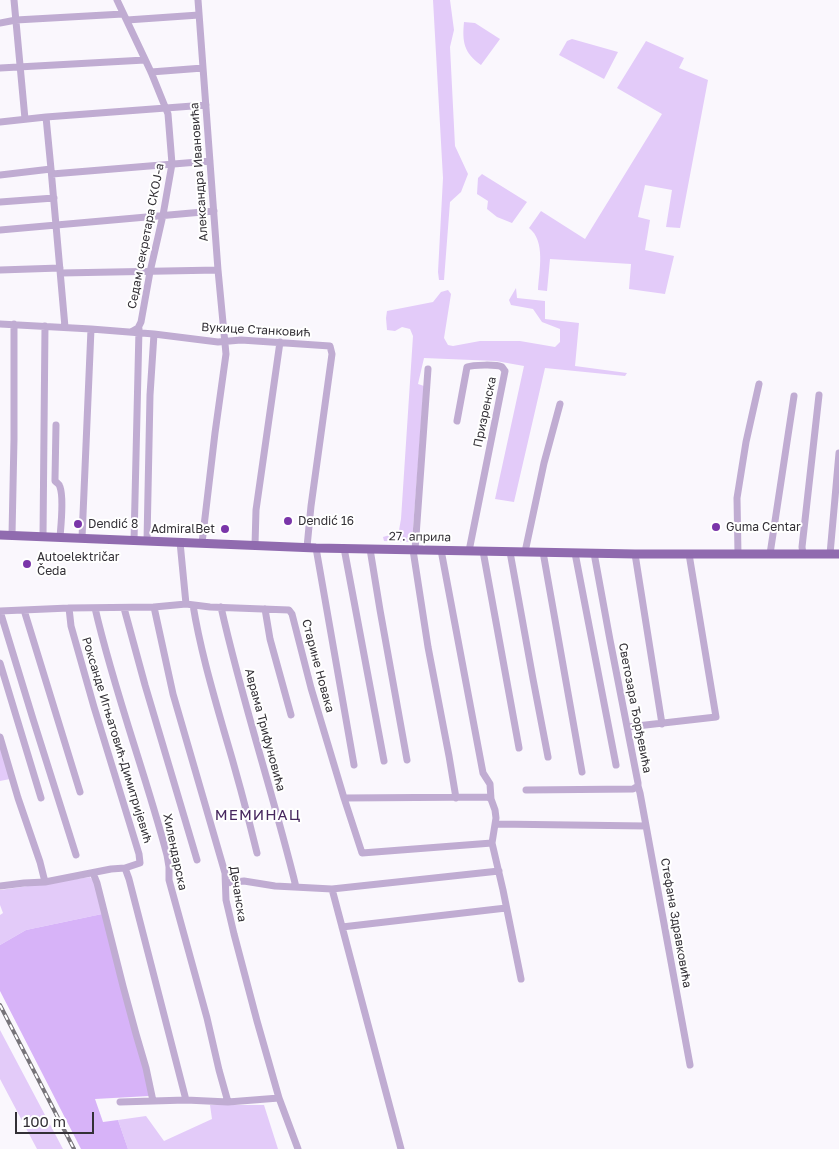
<!DOCTYPE html>
<html>
<head>
<meta charset="utf-8">
<style>
	body { margin:0 }
	#map { position:relative; width:839px; height:1149px; overflow:hidden; background:#faf7fd; font-family:"Golos Text",sans-serif }
	canvas { display:block }
	.scale { position:absolute; left:15px; top:1112px; width:79px; height:22px; box-sizing:border-box; border:2px solid #333036; border-top:0; padding-left:6px; font-size:15px; line-height:18px; white-space:nowrap; color:#333036; -webkit-text-stroke:4px #fff; paint-order:stroke }
</style>
</head>
<body>
<div id="map">
<canvas width="839" height="1149"></canvas>
<div class="scale">100 m</div>
</div>
<script>
const c = document.querySelector('canvas').getContext('2d');
c.lineJoin = 'round';
function fillPath(path, color) { c.fillStyle = color; c.fill(path, 'evenodd'); }
function strokePath(path, color, width, dash) { c.strokeStyle = color; c.lineWidth = width; c.lineCap = dash ? 'butt' : 'round'; c.setLineDash(dash || []); c.stroke(path); }
function write(font, color, halo, rows, align = 'center') {
  c.font = font + ' "Golos Text",sans-serif'; c.lineWidth = 4; c.setLineDash([]); c.textBaseline = 'middle'; c.strokeStyle = halo; c.fillStyle = color; for (const [text, x, y, turn = 0] of rows) {
    c.save(); c.translate(x, y); c.rotate((+turn || 0) * Math.PI / 180); c.textAlign = isNaN(turn) ? turn : align; if (halo) c.strokeText(text, 0, 0); c.fillText(text, 0, 0); c.restore();
  }
}
fillPath(new Path2D(`
	M 433,0 L 450,0 L 454,30 L 450,47 L 455,146 L 468,174 L 461,192 L 450,202 L 444,280 L 439,280 L 438,272 L 443,178 Z
	M 464,22 L 475,23 L 500,39 L 481,65 C 464,53 462,42 464,22 Z
	M 572,39 L 618,52 L 604,79 L 559,55 L 567,41 Z
	M 646,41 L 684,58 L 679,68 L 708,80 L 680,228 L 666,227 L 672,190 L 645,185 L 638,217 L 650,220 L 645,250 L 674,256 L 665,294 L 629,289 L 631,264 L 550,259 L 547,291 L 538,290 C 539,271 546,241 529,228 L 541,211 L 585,239 L 662,114 L 617,88 Z
	M 482,174 L 527,202 L 512,223 L 497,217 L 487,209 L 488,201 L 477,194 L 478,178 Z
	M 516,288 L 517,298 L 545,301 L 545,319 L 579,323 L 575,366 L 627,373 L 625,376 L 545,368 L 514,502 L 495,499 L 524,366 L 496,361 L 424,358 L 418,384 L 424,386 L 412,542 L 384,541 L 383,537 L 396,533 L 399,530 L 401,519 L 413,336 L 410,329 L 402,327 L 395,331 L 387,330 L 386,318 L 387,311 L 433,302 L 441,292 L 448,290 L 451,294 L 444,338 L 448,345 L 453,346 L 480,341 L 520,341 L 555,347 L 560,342 L 560,329 L 542,322 L 533,309 L 511,305 L 509,300 Z
	M 0,746 L 10,779 L 0,781 Z
	M 90,877 L 94,882 L 102,914 L 26,930 L 0,945 L 0,915 L 3,913 L 0,905 L 0,890 Z
	M 0,1030 L 63,1149 L 37,1149 L 0,1079 Z
	M 210,1105 L 264,1105 L 278,1149 L 128,1149 L 118,1120 L 146,1116 L 164,1141 L 212,1119 Z`), '#e3cbf9');
fillPath(new Path2D(`
	M 102,914 L 144,1068 L 149,1096 L 95,1099 L 103,1122 L 118,1120 L 128,1149 L 81,1149 L 0,991 L 0,945 L 26,930 Z`), '#d7b3f8');
strokePath(new Path2D(`
	M 14,0 L 25,119
	M 117,0 L 151,72 L 168,114 L 172,164 L 163,215 L 150,272 L 141,322 L 138,328 L 131,332
	M 198,0 L 218,270 L 226,354 L 215,433 L 202,543
	M 127,20 L 199,15
	M 0,23 L 16,20 L 123,14
	M 0,68 L 145,60
	M 151,72 L 203,68
	M 46,117 L 51,169 L 65,327
	M 0,122 L 46,117 L 206,105
	M 52,174 L 210,161
	M 0,175 L 51,169
	M 0,202 L 54,198
	M 0,230 L 214,211
	M 0,270 L 60,268
	M 61,273 L 218,270
	M 0,324 L 91,329 L 154,334 L 218,342 L 241,340 L 330,346 L 332,354 L 311,506 L 307,547
	M 457,421 L 467,367 C 473,365 496,364 502,367 C 503,368 504,370 505,371 L 469,551
	M 56,425 L 55,479 L 55,481 C 58,484 59,483 60,487 C 64,498 61,525 60,537
	M 12,535 L 14,439 L 14,324
	M 43,537 L 45,326
	M 82,538 L 91,329
	M 134,541 L 139,329
	M 147,541 L 150,395 L 154,334
	M 180,542 L 186,604
	M 255,545 L 256,510 L 280,342
	M 316,548 L 354,765
	M 344,548 L 384,761
	M 370,549 L 380,610 L 407,760
	M 413,550 L 428,647 L 449,756 L 456,798
	M 415,550 L 428,369
	M 441,550 L 483,773 L 490,784 L 491,799
	M 483,551 L 519,748
	M 510,552 L 533,679 L 548,757
	M 525,552 L 544,463 L 560,404
	M 543,552 L 582,772
	M 575,553 L 616,765
	M 635,554 L 662,724
	M 738,554 L 737,498 L 746,442 L 759,384
	M 770,554 L 794,396
	M 803,554 L 802,547 L 819,395
	M 830,554 L 839,453
	M 193,605 C 200,648 212,689 224,731 C 236,771 247,812 257,853
	M 154,607 L 173,694 L 225,873 L 226,900 L 234,934 L 257,1021 L 279,1098 L 298,1149
	M 221,607 C 242,701 273,793 296,887
	M 95,608 C 114,691 145,772 167,855 L 169,867 L 169,880 L 207,1018 L 219,1070 L 228,1102
	M 124,608 L 145,685 L 197,860
	M 265,609 L 270,639 L 291,715
	M 24,610 L 80,792
	M 0,611 L 69,608 L 154,607 L 186,604 L 210,607 L 289,610 L 292,614 L 311,688 L 344,798 L 362,853 L 492,843
	M 0,611 L 33,719 L 76,855
	M 0,663 L 41,798
	M 628,727 L 716,717 L 689,554
	M 0,737 L 18,798 L 40,862 L 45,882
	M 638,786 L 640,793 L 690,1065
	M 526,790 L 633,789 L 638,786 L 638,783 L 610,640 L 594,553
	M 344,798 L 488,797 L 491,799 L 495,810 L 496,818 L 492,843 L 503,890 L 521,979
	M 496,824 L 646,826
	M 125,868 L 129,879 L 186,1100
	M 93,873 L 97,883 L 123,986 L 136,1034 L 146,1068 L 153,1101
	M 226,883 L 244,881 L 275,886 L 332,889 L 499,871
	M 0,886 L 24,883 L 45,882 L 111,869 L 125,868 L 140,863 L 139,854 L 94,707 L 71,626 L 69,608
	M 332,889 L 401,1149
	M 342,927 L 506,908
	M 120,1102 L 186,1100 L 228,1102 L 279,1098`), '#c0acd2', 7);
strokePath(new Path2D(`
	M 0,535 L 316,548 L 635,554 L 839,554`), '#906baf', 9);
const rail = new Path2D(`
	M 0,1005 L 74,1149`);
strokePath(rail, '#77747a', 4);
strokePath(rail, '#fff', 2, [5.5]);
for (const [x, y, r, color] of [
	[288,521,5,"#7a35a9"],
	[78,524,5,"#7a35a9"],
	[716,527,5,"#7a35a9"],
	[225,529,5,"#7a35a9"],
	[27,564,5,"#7a35a9"]
]) { const dot = new Path2D(); dot.arc(x, y, r, 0, 2 * Math.PI); c.fillStyle = color; c.fill(dot); strokePath(dot, '#fff', 2); }
write('12px', '#333036', '#fff', [
	["Александра Ивановића",199,172,-94],
	["Седам секретара СКОЈ-а",146,236,-79],
	["Вукице Станковић",256,330,3],
	["Призренска",485,412,-78],
	["27. априла",420,537,1],
	["Старине Новака",318,666,75],
	["Светозара Ђорђевића",635,708,79],
	["Аврама Трифуновића",265,730,75],
	["Роксанде Игњатовић-Димитријевић",117,740,73],
	["Хилендарска",175,852,78],
	["Дечанска",238,894,81],
	["Стефана Здравковића",676,923,80]
]);
write('12px', '#333036', '#fff', [
	["Dendić 16",298,521],
	["Dendić 8",88,524],
	["Guma Centar",726,527],
	["AdmiralBet",215,529,"right"],
	["Autoelektričar",37,557],
	["Čeda",37,571]
], 'left');
c.letterSpacing = '1px';
write('15px', '#47275f', '#fff', [
	["МЕМИНАЦ",258,815]
]);
c.letterSpacing = '0px';
</script>
</body>
</html>
